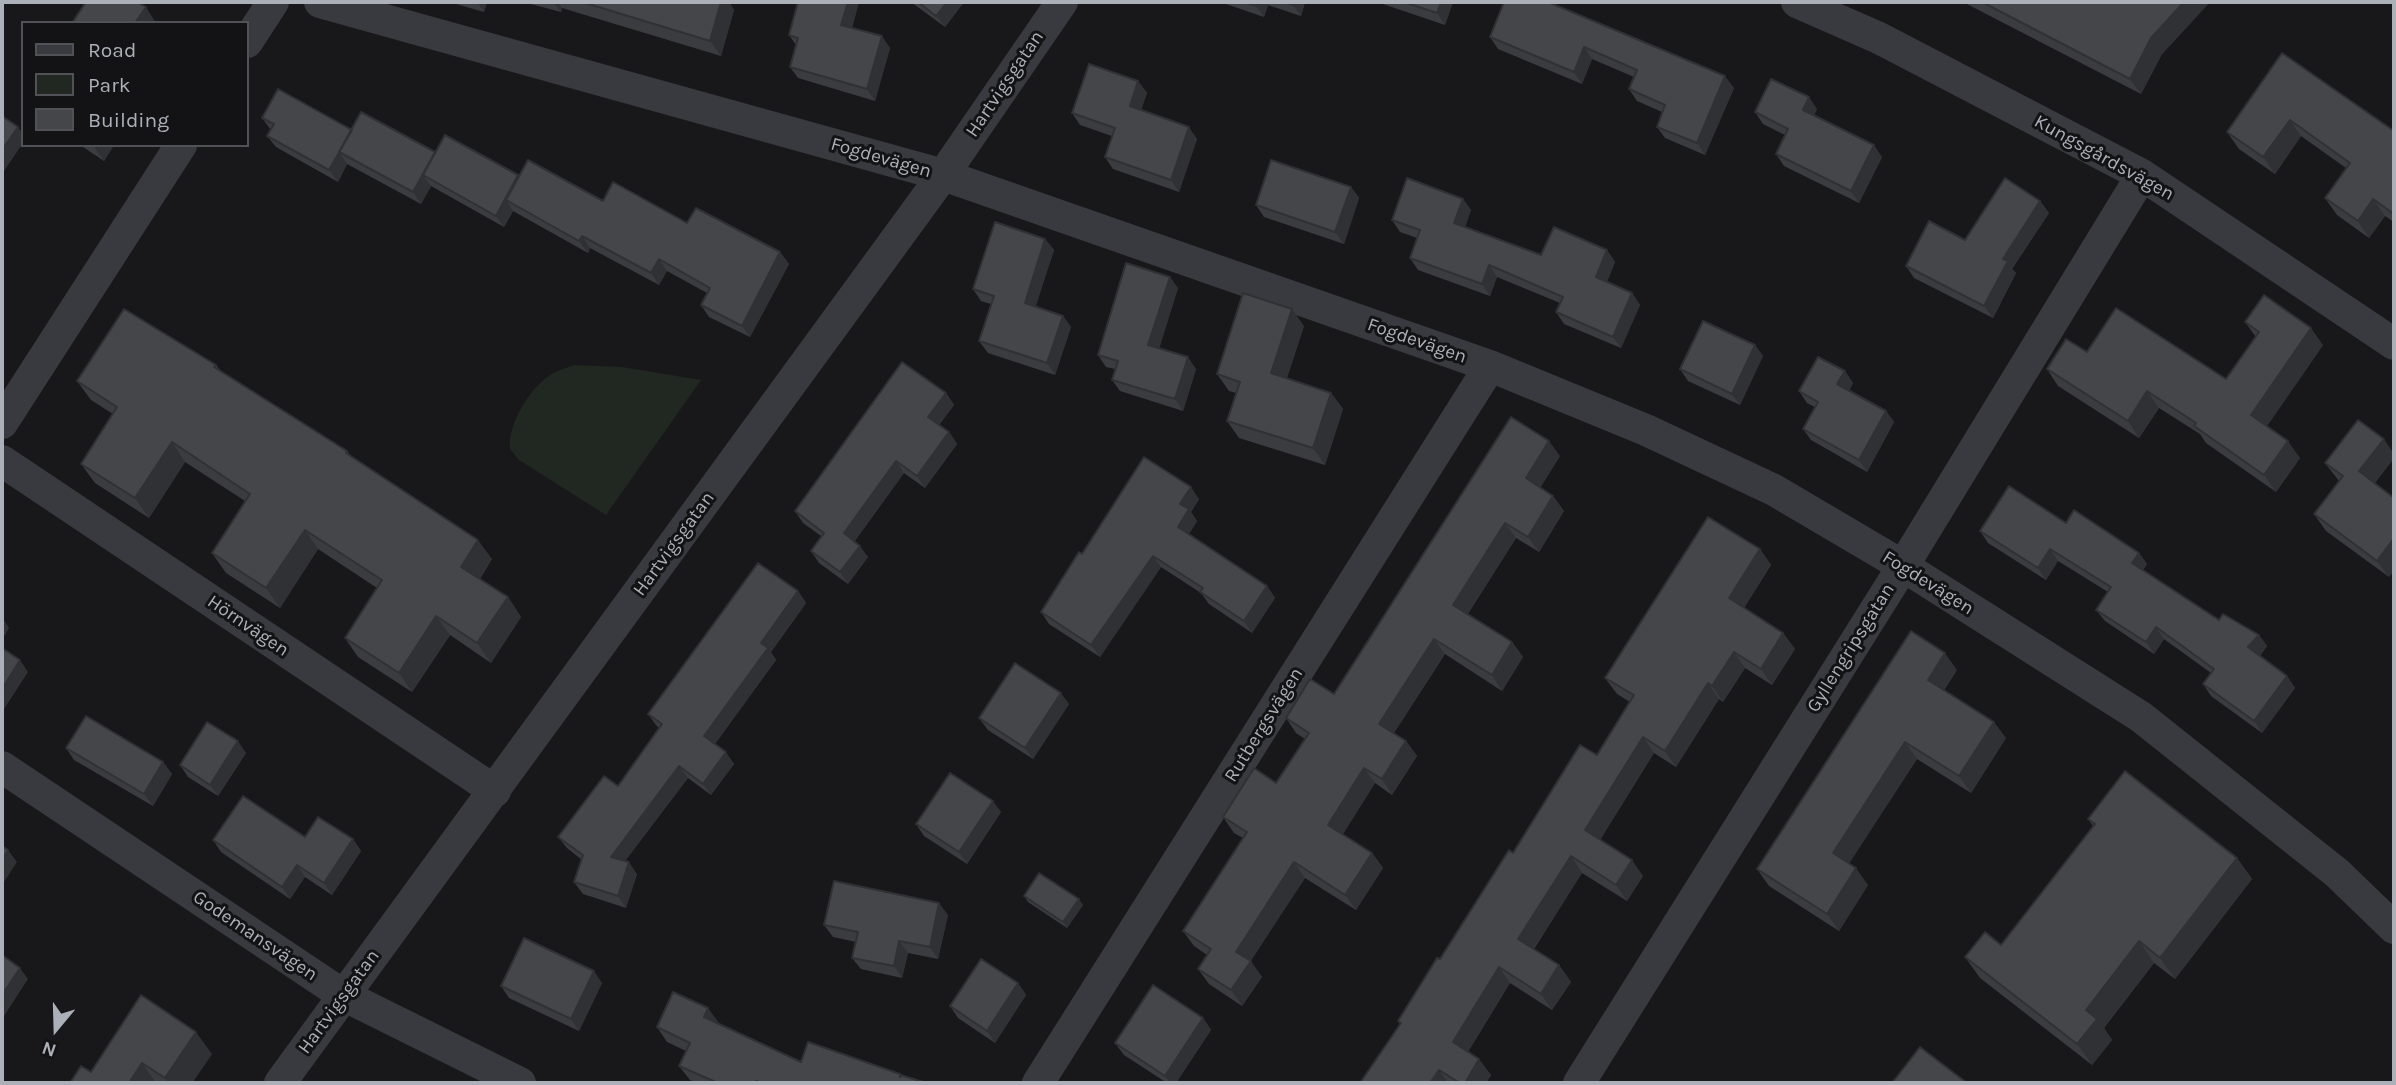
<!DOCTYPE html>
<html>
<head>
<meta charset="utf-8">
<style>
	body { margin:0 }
	#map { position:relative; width:2396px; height:1085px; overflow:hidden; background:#18181a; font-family:Karla,sans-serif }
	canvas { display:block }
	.frame { position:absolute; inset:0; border:4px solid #abb0b9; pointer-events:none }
	.legend { position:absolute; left:21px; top:21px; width:228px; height:126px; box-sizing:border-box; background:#131315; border:2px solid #505257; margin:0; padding:9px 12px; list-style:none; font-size:21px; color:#abb0b9 }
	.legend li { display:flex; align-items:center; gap:14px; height:35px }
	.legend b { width:35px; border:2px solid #505257 }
	.north { position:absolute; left:21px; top:994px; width:70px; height:70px; -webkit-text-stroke:5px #131315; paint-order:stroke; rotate:199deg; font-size:19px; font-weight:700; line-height:28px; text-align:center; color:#abb0b9 }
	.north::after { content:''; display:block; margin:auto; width:24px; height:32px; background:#abb0b9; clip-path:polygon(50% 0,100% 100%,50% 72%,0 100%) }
</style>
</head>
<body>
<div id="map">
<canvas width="2396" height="1085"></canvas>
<div class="frame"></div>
<ul class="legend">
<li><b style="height:9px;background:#393a3f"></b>Road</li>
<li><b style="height:19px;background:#202821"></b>Park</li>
<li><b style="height:19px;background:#45464a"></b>Building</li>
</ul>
<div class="north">N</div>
</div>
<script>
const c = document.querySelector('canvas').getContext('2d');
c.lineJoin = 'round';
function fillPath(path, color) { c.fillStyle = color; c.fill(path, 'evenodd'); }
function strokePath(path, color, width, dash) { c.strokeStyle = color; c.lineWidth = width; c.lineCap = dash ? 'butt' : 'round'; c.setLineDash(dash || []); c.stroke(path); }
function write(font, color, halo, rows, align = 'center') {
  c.font = font + ' Karla,sans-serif'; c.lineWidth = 6; c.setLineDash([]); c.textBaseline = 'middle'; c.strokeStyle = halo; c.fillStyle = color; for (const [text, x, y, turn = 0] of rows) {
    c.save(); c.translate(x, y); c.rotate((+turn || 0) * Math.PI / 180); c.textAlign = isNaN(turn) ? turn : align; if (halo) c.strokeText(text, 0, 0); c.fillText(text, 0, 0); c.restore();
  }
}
fillPath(new Path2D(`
	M 574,365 L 622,367 L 701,380 L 606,515 L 519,460 L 510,449 C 507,424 531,386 553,373 C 559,370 567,368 574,365 Z`), '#202821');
strokePath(new Path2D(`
	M 320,2 L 943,175 L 1490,366 L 1646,430 L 1774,490 L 1903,566 L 2141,717 L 2337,873 L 2394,928
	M 1797,2 L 1879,38 L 2142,175 L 2394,344
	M 247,42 L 273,2
	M 2,423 L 181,145
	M 2,461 L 495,791
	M 2,767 L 343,995 L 520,1083
	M 280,1083 L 943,175 L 1062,2
	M 1038,1083 L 1490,366
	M 1579,1083 L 1903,566 L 2142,175`), '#393a3f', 32);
fillPath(new Path2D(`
	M 449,2 L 487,2 L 484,12 Z
	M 523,2 L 729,2 L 734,10 L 721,56 L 562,8 L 561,12 Z
	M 798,2 L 859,2 L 852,28 L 890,48 L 875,101 L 798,78 L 790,67 L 796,45 L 789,35 Z
	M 911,2 L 964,2 L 945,27 Z
	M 1220,2 L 1305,2 L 1301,16 L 1268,5 L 1264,17 Z
	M 1377,2 L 1453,2 L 1445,25 Z
	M 1504,2 L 1734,88 L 1705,155 L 1665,138 L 1657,127 L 1662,112 L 1637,101 L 1629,89 L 1634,77 L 1592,59 L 1582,84 L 1498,49 L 1490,37 Z
	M 1963,2 L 2210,2 L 2162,54 L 2141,94 Z
	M 2282,53 L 2394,131 L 2394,222 L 2385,216 L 2369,238 L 2337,215 L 2325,198 L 2346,168 L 2301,136 L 2275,174 L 2239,149 L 2227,132 Z
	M 1138,81 L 1147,93 L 1141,110 L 1197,139 L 1179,192 L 1113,169 L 1105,157 L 1112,136 L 1080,125 L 1072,113 Z
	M 1817,109 L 1814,115 L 1882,157 L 1859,203 L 1784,166 L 1776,154 L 1785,135 L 1763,124 L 1755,112 Z
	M 262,118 L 352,130 L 435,152 L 603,201 L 687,223 L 780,252 L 789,264 L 750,337 L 709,317 L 701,305 L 707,293 L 667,271 L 659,285 L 590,248 L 588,253 L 513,211 L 504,227 L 431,186 L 421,204 L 347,164 L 338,182 L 276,147 L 267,136 L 271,130 Z
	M 80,145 L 114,145 L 104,161 Z
	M 1351,187 L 1359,198 L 1344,244 L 1264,217 L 1256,205 Z
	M 1463,199 L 1471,210 L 1465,227 L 1541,255 L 1607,250 L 1615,262 L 1607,282 L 1632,293 L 1640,305 L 1621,348 L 1564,324 L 1556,312 L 1560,303 L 1497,277 L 1490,296 L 1418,270 L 1410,258 L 1417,238 L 1400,232 L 1392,220 Z
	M 2040,201 L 2049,213 L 2012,269 L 2016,273 L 1993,318 L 1914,278 L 1906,266 L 1965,240 Z
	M 1045,239 L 1054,250 L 1035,307 L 1063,316 L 1071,327 L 1055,375 L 988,353 L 979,341 L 991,304 L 981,301 L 973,289 Z
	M 1178,288 L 1159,348 L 1196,369 L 1183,411 L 1120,391 L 1112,380 L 1115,369 L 1106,367 L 1098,355 Z
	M 2245,322 L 2323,345 L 2267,426 L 2300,458 L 2276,492 L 2206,443 L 2200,434 L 2159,408 L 2139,438 L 2058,386 L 2047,369 L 2087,352 L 2226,379 L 2256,337 Z
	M 1304,326 L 1287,378 L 1331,393 L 1343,409 L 1325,465 L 1239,438 L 1227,421 L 1236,393 L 1229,391 L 1217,374 Z
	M 1755,345 L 1763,356 L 1740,405 L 1688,381 L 1680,369 Z
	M 216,365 L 221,371 L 347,451 L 351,456 L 492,559 L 480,579 L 508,597 L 521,617 L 491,663 L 450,635 L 412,692 L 358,657 L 345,638 L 377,588 L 318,549 L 280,608 L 226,573 L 212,553 L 245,501 L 185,462 L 149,518 L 95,483 L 81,464 L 113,414 L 91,400 L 77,381 Z
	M 1845,371 L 1853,383 L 1849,391 L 1886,411 L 1894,422 L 1867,472 L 1811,440 L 1803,429 L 1815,407 L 1807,403 L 1799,391 Z
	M 946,393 L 954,405 L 939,425 L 949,432 L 957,444 L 925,488 L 904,473 L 854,542 L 868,557 L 848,584 L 819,563 L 811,551 L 821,536 L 803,523 L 795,511 Z
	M 1560,456 L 1540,488 L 1553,496 L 1564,511 L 1539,552 L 1516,538 L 1468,614 L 1512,642 L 1523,657 L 1502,691 L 1445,654 L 1394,733 L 1406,741 L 1417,756 L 1392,795 L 1375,783 L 1343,834 L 1372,853 L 1383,868 L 1356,910 L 1305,878 L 1250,961 L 1262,977 L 1242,1006 L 1209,984 L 1198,969 L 1207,955 L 1194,946 L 1183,931 L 1243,838 L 1234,833 L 1223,817 L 1276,783 L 1305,739 L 1296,733 L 1286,718 L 1334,694 Z
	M 2394,458 L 2375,483 L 2389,577 L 2326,531 L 2314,514 L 2339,481 L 2325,463 Z
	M 1199,499 L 1191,512 L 1197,521 L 1189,534 L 1267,586 L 1275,598 L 1252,633 L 1209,604 L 1201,593 L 1161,567 L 1100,657 L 1049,624 L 1041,612 L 1082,554 Z
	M 2066,523 L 2139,553 L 2147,564 L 2143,570 L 2219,620 L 2259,635 L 2267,646 L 2260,656 L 2287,676 L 2295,688 L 2262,733 L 2211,696 L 2203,684 L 2211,673 L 2164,639 L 2154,654 L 2105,621 L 2096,610 L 2108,592 L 2058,561 L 2046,580 L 1988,543 L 1980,531 Z
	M 1760,549 L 1771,565 L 1744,608 L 1783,633 L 1795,649 L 1772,685 L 1745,668 L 1723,702 L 1719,699 L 1676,767 L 1654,753 L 1600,840 L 1643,876 L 1627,901 L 1582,873 L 1534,949 L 1559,965 L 1571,982 L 1552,1010 L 1510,983 L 1468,1052 L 1491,1075 L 1486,1083 L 1360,1083 L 1400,1024 L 1398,1021 L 1513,853 L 1597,755 L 1630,702 L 1617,694 L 1605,678 Z
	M 798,591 L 806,603 L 771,652 L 776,660 L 715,744 L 734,764 L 711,795 L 688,778 L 625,861 L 637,874 L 626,908 L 583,894 L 574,882 L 582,860 L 567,848 L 558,837 L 618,786 L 659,728 L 656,725 L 648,714 Z
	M 1957,670 L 1944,690 L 2006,738 L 1971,793 L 1917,759 L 1849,863 L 1868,885 L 1839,931 L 1769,886 L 1757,869 Z
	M 1069,704 L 1033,759 L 988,730 L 979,718 Z
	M 66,748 L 163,762 L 172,774 L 153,806 L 74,760 Z
	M 246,753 L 218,796 L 188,777 L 180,765 Z
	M 1001,812 L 967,864 L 924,836 L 916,824 Z
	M 2088,819 L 2237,858 L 2252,879 L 2175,979 L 2154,963 L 2104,1028 L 2112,1040 L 2092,1065 L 1980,978 L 1965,957 L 2001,945 L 2093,826 Z
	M 305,837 L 353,839 L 361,851 L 332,895 L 305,877 L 290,899 L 221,852 L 213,840 Z
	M 1024,896 L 1083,905 L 1067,928 L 1028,902 Z
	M 948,915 L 938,959 L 908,953 L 902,978 L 861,969 L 852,958 L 856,942 L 833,937 L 824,925 Z
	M 602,983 L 579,1031 L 509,998 L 501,986 Z
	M 1018,983 L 1026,995 L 995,1043 L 958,1018 L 950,1006 Z
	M 708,1008 L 718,1024 L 801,1062 L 926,1083 L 696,1083 L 690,1080 L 679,1066 L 686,1051 L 667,1042 L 657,1027 Z
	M 1203,1018 L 1211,1030 L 1176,1083 L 1167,1083 L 1124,1055 L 1115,1043 Z
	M 212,1054 L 192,1083 L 70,1083 L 91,1072 Z`), '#3b3c40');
fillPath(new Path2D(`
	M 477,2 L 487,2 L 484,12 Z
	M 553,2 L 558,2 L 562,8 L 561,12 Z
	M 721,2 L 729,2 L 734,10 L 721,56 L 710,41 Z
	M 848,2 L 859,2 L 849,37 L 841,25 Z
	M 947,2 L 964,2 L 945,27 L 936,16 Z
	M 1258,2 L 1266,2 L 1268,5 L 1264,17 L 1256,6 Z
	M 1294,2 L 1305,2 L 1301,16 L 1293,5 Z
	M 1441,2 L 1453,2 L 1445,25 L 1437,13 Z
	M 2184,2 L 2210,2 L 2162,54 L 2141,94 L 2130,79 L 2151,38 Z
	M 146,7 L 156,23 L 135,23 Z
	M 882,36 L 890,48 L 875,101 L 867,89 Z
	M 1584,47 L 1592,59 L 1582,84 L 1574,72 Z
	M 1725,76 L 1734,88 L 1705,155 L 1697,143 Z
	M 1138,81 L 1147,93 L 1138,118 L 1130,106 Z
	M 1809,97 L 1817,109 L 1811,121 L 1803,110 Z
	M 2290,120 L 2301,136 L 2275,174 L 2263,157 Z
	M 18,127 L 23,134 L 23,143 L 2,174 L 2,150 Z
	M 1189,127 L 1197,139 L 1179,192 L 1171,180 Z
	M 352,130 L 339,152 L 347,164 L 338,182 L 329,170 Z
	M 93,145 L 114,145 L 104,161 Z
	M 1874,145 L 1882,157 L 1859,203 L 1851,191 Z
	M 423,175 L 431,186 L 421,204 L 413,192 Z
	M 518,175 L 527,187 L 506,200 L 513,211 L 504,227 L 496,216 Z
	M 1351,187 L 1359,198 L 1344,244 L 1335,232 Z
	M 1463,199 L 1471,210 L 1462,235 L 1454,223 Z
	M 2373,199 L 2385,216 L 2369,238 L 2358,221 Z
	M 2040,201 L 2049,213 L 2012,269 L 2016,273 L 1993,318 L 1984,306 L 2003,259 Z
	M 582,236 L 590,248 L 588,253 L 579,241 Z
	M 1045,239 L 1054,250 L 1033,315 L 1025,303 Z
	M 1607,250 L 1615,262 L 1604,288 L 1596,277 Z
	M 780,252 L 789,264 L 750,337 L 742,326 Z
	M 659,259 L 667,271 L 659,285 L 651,273 Z
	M 1489,265 L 1497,277 L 1490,296 L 1482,284 Z
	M 1170,277 L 1178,288 L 1157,356 L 1148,345 Z
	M 1632,293 L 1640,305 L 1621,348 L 1613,337 Z
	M 1292,309 L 1304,326 L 1283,389 L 1271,373 Z
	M 1063,316 L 1071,327 L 1055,375 L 1047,363 Z
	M 2311,328 L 2323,345 L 2263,432 L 2251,415 Z
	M 1755,345 L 1763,356 L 1740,405 L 1732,394 Z
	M 1188,357 L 1196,369 L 1183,411 L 1175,399 Z
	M 1845,371 L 1853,383 L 1846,396 L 1837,384 Z
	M 2147,391 L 2159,408 L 2139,438 L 2128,421 Z
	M 946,393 L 954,405 L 936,429 L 928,417 Z
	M 1331,393 L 1343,409 L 1325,465 L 1313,448 Z
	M 1886,411 L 1894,422 L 1867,472 L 1859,460 Z
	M 949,432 L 957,444 L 925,488 L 917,476 Z
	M 2384,439 L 2394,454 L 2394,458 L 2371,488 L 2359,471 Z
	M 1549,441 L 1560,456 L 1536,494 L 1526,478 Z
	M 2288,441 L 2300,458 L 2276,492 L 2264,475 Z
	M 172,442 L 185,462 L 149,518 L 135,498 Z
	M 896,461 L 904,473 L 852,545 L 844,533 Z
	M 1191,487 L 1199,499 L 1191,512 L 1197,521 L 1186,539 L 1178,527 L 1180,504 Z
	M 1553,496 L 1564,511 L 1539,552 L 1528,537 Z
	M 1505,523 L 1516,538 L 1464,620 L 1453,605 Z
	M 305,530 L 318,549 L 280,608 L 266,588 Z
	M 2394,538 L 2394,571 L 2389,577 L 2377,561 Z
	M 478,540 L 492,559 L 475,586 L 461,567 Z
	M 860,546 L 868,557 L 848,584 L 840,572 Z
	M 1760,549 L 1771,565 L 1740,614 L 1729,598 Z
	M 2050,549 L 2058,561 L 2046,580 L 2038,568 Z
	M 2139,553 L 2147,564 L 2140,575 L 2132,563 Z
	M 1153,556 L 1161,567 L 1100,657 L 1091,645 Z
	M 1267,586 L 1275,598 L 1252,633 L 1244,621 Z
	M 798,591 L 806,603 L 771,652 L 776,660 L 712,748 L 704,736 L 761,643 Z
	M 508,597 L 521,617 L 491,663 L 477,643 Z
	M 436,616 L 450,635 L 412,692 L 399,673 Z
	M 2,617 L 9,628 L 2,640 Z
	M 2156,627 L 2164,639 L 2154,654 L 2146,642 Z
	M 1783,633 L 1795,649 L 1772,685 L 1761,669 Z
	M 2259,635 L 2267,646 L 2257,659 L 2248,647 Z
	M 1434,639 L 1445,654 L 1390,739 L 1379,724 Z
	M 1512,642 L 1523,657 L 1502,691 L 1492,675 Z
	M 1734,652 L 1745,668 L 1723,702 L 1712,686 Z
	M 1945,653 L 1957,670 L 1940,697 L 1928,680 Z
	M 20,660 L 28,672 L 4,709 L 2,705 L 2,689 Z
	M 2287,676 L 2295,688 L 2262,733 L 2254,721 Z
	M 1708,683 L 1719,699 L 1676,767 L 1665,751 Z
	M 1061,693 L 1069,704 L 1033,759 L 1025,748 Z
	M 1994,722 L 2006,738 L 1971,793 L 1959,776 Z
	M 1643,737 L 1654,753 L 1596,846 L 1585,830 Z
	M 238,741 L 246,753 L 218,796 L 210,785 Z
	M 1406,741 L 1417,756 L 1392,795 L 1382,779 Z
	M 1905,742 L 1917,759 L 1845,870 L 1833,853 Z
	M 726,752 L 734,764 L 711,795 L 703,784 Z
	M 163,762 L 172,774 L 153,806 L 144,794 Z
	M 679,766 L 688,778 L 619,869 L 611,857 Z
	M 1364,768 L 1375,783 L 1339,840 L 1328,825 Z
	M 993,801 L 1001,812 L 967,864 L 959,852 Z
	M 353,839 L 361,851 L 332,895 L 324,883 Z
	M 8,850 L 17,862 L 2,885 L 2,860 Z
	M 1372,853 L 1383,868 L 1356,910 L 1345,895 Z
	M 1571,856 L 1582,873 L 1529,955 L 1518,939 Z
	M 2237,858 L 2252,879 L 2175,979 L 2160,958 Z
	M 1632,860 L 1643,876 L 1627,901 L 1616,885 Z
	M 629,862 L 637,874 L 626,908 L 618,896 Z
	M 1294,862 L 1305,878 L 1247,967 L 1236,952 Z
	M 297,865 L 305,877 L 290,899 L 282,887 Z
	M 1856,868 L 1868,885 L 1839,931 L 1827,914 Z
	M 1079,899 L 1083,905 L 1067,928 L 1063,922 Z
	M 939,903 L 948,915 L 938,959 L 930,947 Z
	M 899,941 L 908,953 L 902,978 L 894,966 Z
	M 2139,941 L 2154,963 L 2104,1028 L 2112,1040 L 2092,1065 L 2077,1044 L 2086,1010 Z
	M 1251,961 L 1262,977 L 1242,1006 L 1231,990 Z
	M 1559,965 L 1571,982 L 1552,1010 L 1541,994 Z
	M 1499,967 L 1510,983 L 1464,1058 L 1453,1042 Z
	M 20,968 L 28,979 L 2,1019 L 2,995 Z
	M 594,971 L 602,983 L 579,1031 L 571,1019 Z
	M 1018,983 L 1026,995 L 995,1043 L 987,1031 Z
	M 708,1008 L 719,1023 L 714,1032 L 704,1017 Z
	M 1203,1018 L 1211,1030 L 1176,1083 L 1170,1083 L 1165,1076 Z
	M 196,1032 L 212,1054 L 192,1083 L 169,1083 L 165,1078 Z
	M 1479,1059 L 1491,1075 L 1486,1083 L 1465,1083 Z
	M 142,1063 L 156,1083 L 129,1083 Z
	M 1439,1070 L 1448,1083 L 1430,1083 Z`), '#303134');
const building = new Path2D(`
	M 86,2 L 137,2 L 146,7 L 135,23 L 72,23 Z
	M 582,2 L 721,2 L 710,41 Z
	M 798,2 L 848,2 L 841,25 L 882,36 L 867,89 L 790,67 L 798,38 L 789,35 Z
	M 918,2 L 947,2 L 936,16 Z
	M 1244,2 L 1258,2 L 1256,6 Z
	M 1284,2 L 1294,2 L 1293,5 Z
	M 1404,2 L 1441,2 L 1437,13 Z
	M 1504,2 L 1548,2 L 1725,76 L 1697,143 L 1657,127 L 1665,105 L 1629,89 L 1637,70 L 1584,47 L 1574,72 L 1490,37 Z
	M 1982,2 L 2184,2 L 2151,38 L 2130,79 Z
	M 2282,53 L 2394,131 L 2394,214 L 2373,199 L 2358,221 L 2325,198 L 2350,163 L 2290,120 L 2263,157 L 2227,132 Z
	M 1089,64 L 1138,81 L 1130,106 L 1189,127 L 1171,180 L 1105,157 L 1115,128 L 1072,113 Z
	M 1771,79 L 1809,97 L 1803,110 L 1874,145 L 1851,191 L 1776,154 L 1788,129 L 1755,112 Z
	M 278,89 L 352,130 L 329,170 L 267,136 L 274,124 L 262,118 Z
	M 361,112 L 435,152 L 413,192 L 339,152 Z
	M 2,116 L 18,127 L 2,150 Z
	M 445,135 L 518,175 L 496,216 L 423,175 Z
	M 528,160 L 603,201 L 613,182 L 687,223 L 696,208 L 780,252 L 742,326 L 701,305 L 710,288 L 659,259 L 651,273 L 582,236 L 579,241 L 506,200 Z
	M 1271,160 L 1351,187 L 1335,232 L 1256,205 Z
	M 1407,178 L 1463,199 L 1454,223 L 1541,255 L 1554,227 L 1607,250 L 1596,277 L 1632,293 L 1613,337 L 1556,312 L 1563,297 L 1489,265 L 1482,284 L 1410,258 L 1420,230 L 1392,220 Z
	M 2005,178 L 2040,201 L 2003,259 L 2008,261 L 1984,306 L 1906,266 L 1929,221 L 1965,240 Z
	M 995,222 L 1045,239 L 1025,303 L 1063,316 L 1047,363 L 979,341 L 994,296 L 973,289 Z
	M 1126,263 L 1170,277 L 1148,345 L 1188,357 L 1175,399 L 1112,380 L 1118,361 L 1098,355 Z
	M 1243,293 L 1292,309 L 1271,373 L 1331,393 L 1313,448 L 1227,421 L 1240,382 L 1217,374 Z
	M 2264,295 L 2311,328 L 2251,415 L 2288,441 L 2264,475 L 2194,426 L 2196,423 L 2147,391 L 2128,421 L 2047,369 L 2066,339 L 2087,352 L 2116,308 L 2226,379 L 2259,332 L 2245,322 Z
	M 124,309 L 216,365 L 214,367 L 347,451 L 346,453 L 478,540 L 461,567 L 508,597 L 477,643 L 436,616 L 399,673 L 345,638 L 382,580 L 305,530 L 266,588 L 212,553 L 250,494 L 172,442 L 135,498 L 81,464 L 117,407 L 77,381 Z
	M 1703,321 L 1755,345 L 1732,394 L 1680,369 Z
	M 1818,357 L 1845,371 L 1837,384 L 1886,411 L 1859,460 L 1803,429 L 1818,402 L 1799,391 Z
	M 902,362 L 946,393 L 928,417 L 949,432 L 917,476 L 896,461 L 844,533 L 860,546 L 840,572 L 811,551 L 824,533 L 795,511 Z
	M 1511,417 L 1549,441 L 1526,478 L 1553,496 L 1528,537 L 1505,523 L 1453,605 L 1512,642 L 1492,675 L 1434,639 L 1379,724 L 1406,741 L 1382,779 L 1364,768 L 1328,825 L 1372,853 L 1345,895 L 1294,862 L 1236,952 L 1251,961 L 1231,990 L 1198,969 L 1211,949 L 1183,931 L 1247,832 L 1223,817 L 1254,768 L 1276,783 L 1309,733 L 1286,718 L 1310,679 L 1334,694 Z
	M 2358,420 L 2384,439 L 2359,471 L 2394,498 L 2394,538 L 2377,561 L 2314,514 L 2343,476 L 2325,463 Z
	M 1144,457 L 1191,487 L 1180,504 L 1189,509 L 1178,527 L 1267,586 L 1244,621 L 1200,592 L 1203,588 L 1153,556 L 1091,645 L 1041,612 L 1079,552 L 1082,554 Z
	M 2009,486 L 2066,523 L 2074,510 L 2139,553 L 2132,563 L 2219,620 L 2223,614 L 2259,635 L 2248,647 L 2287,676 L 2254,721 L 2203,684 L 2214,669 L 2156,627 L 2146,642 L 2096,610 L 2111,587 L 2050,549 L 2038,568 L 1980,531 Z
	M 1708,517 L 1760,549 L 1729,598 L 1783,633 L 1761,669 L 1734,652 L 1712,686 L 1708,683 L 1665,751 L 1643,737 L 1585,830 L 1632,860 L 1616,885 L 1571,856 L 1518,939 L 1559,965 L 1541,994 L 1499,967 L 1453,1042 L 1479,1059 L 1465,1083 L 1460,1083 L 1439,1070 L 1430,1083 L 1360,1083 L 1401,1023 L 1398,1021 L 1437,958 L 1440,959 L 1509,850 L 1513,853 L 1580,745 L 1597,755 L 1634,695 L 1605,678 Z
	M 758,563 L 798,591 L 761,643 L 768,648 L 704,736 L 726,752 L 703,784 L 679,766 L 611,857 L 629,862 L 618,896 L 574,882 L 583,855 L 558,837 L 604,776 L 618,786 L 662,724 L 648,714 Z
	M 1911,631 L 1945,653 L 1928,680 L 1994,722 L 1959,776 L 1905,742 L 1833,853 L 1856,868 L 1827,914 L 1757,869 Z
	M 2,648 L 20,660 L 2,689 Z
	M 1015,663 L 1061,693 L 1025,748 L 979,718 Z
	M 86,716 L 163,762 L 144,794 L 66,748 Z
	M 207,722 L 238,741 L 210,785 L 180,765 Z
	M 2125,771 L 2237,858 L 2160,958 L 2139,941 L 2086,1010 L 2097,1019 L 2077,1044 L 1965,957 L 1985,932 L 2001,945 L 2095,824 L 2088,819 Z
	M 950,773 L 993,801 L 959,852 L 916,824 Z
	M 243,796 L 305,837 L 318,817 L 353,839 L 324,883 L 297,865 L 282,887 L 213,840 Z
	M 2,846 L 8,850 L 2,860 Z
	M 1039,873 L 1079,899 L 1063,922 L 1024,896 Z
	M 834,881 L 939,903 L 930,947 L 899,941 L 894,966 L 852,958 L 858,932 L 824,925 Z
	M 524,938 L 594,971 L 571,1019 L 501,986 Z
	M 2,955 L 20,968 L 2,995 Z
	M 981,959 L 1018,983 L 987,1031 L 950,1006 Z
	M 1153,985 L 1203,1018 L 1165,1076 L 1115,1043 Z
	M 673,992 L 708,1008 L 704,1017 L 801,1062 L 808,1042 L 900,1074 L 900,1077 L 901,1075 L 926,1083 L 763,1083 L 756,1081 L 755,1083 L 718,1083 L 679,1066 L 690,1043 L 657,1027 Z
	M 141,995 L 196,1032 L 165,1078 L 142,1063 L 129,1083 L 70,1083 L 81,1066 L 91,1072 Z
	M 1920,1047 L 1967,1083 L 1892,1083 Z`);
fillPath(building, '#45464a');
strokePath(building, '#303134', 2);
write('19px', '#abb0b9', '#131315', [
	["Hartvigsgatan",1005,84,-56],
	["Fogdevägen",881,158,16],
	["Kungsgårdsvägen",2104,158,29],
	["Fogdevägen",1417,341,19],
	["Hartvigsgatan",674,544,-54],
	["Fogdevägen",1928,583,32],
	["Hörnvägen",248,626,34],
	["Gyllengripsgatan",1851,648,-58],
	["Rutbergsvägen",1264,725,-58],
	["Godemansvägen",255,936,34],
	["Hartvigsgatan",339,1002,-54]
]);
</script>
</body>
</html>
